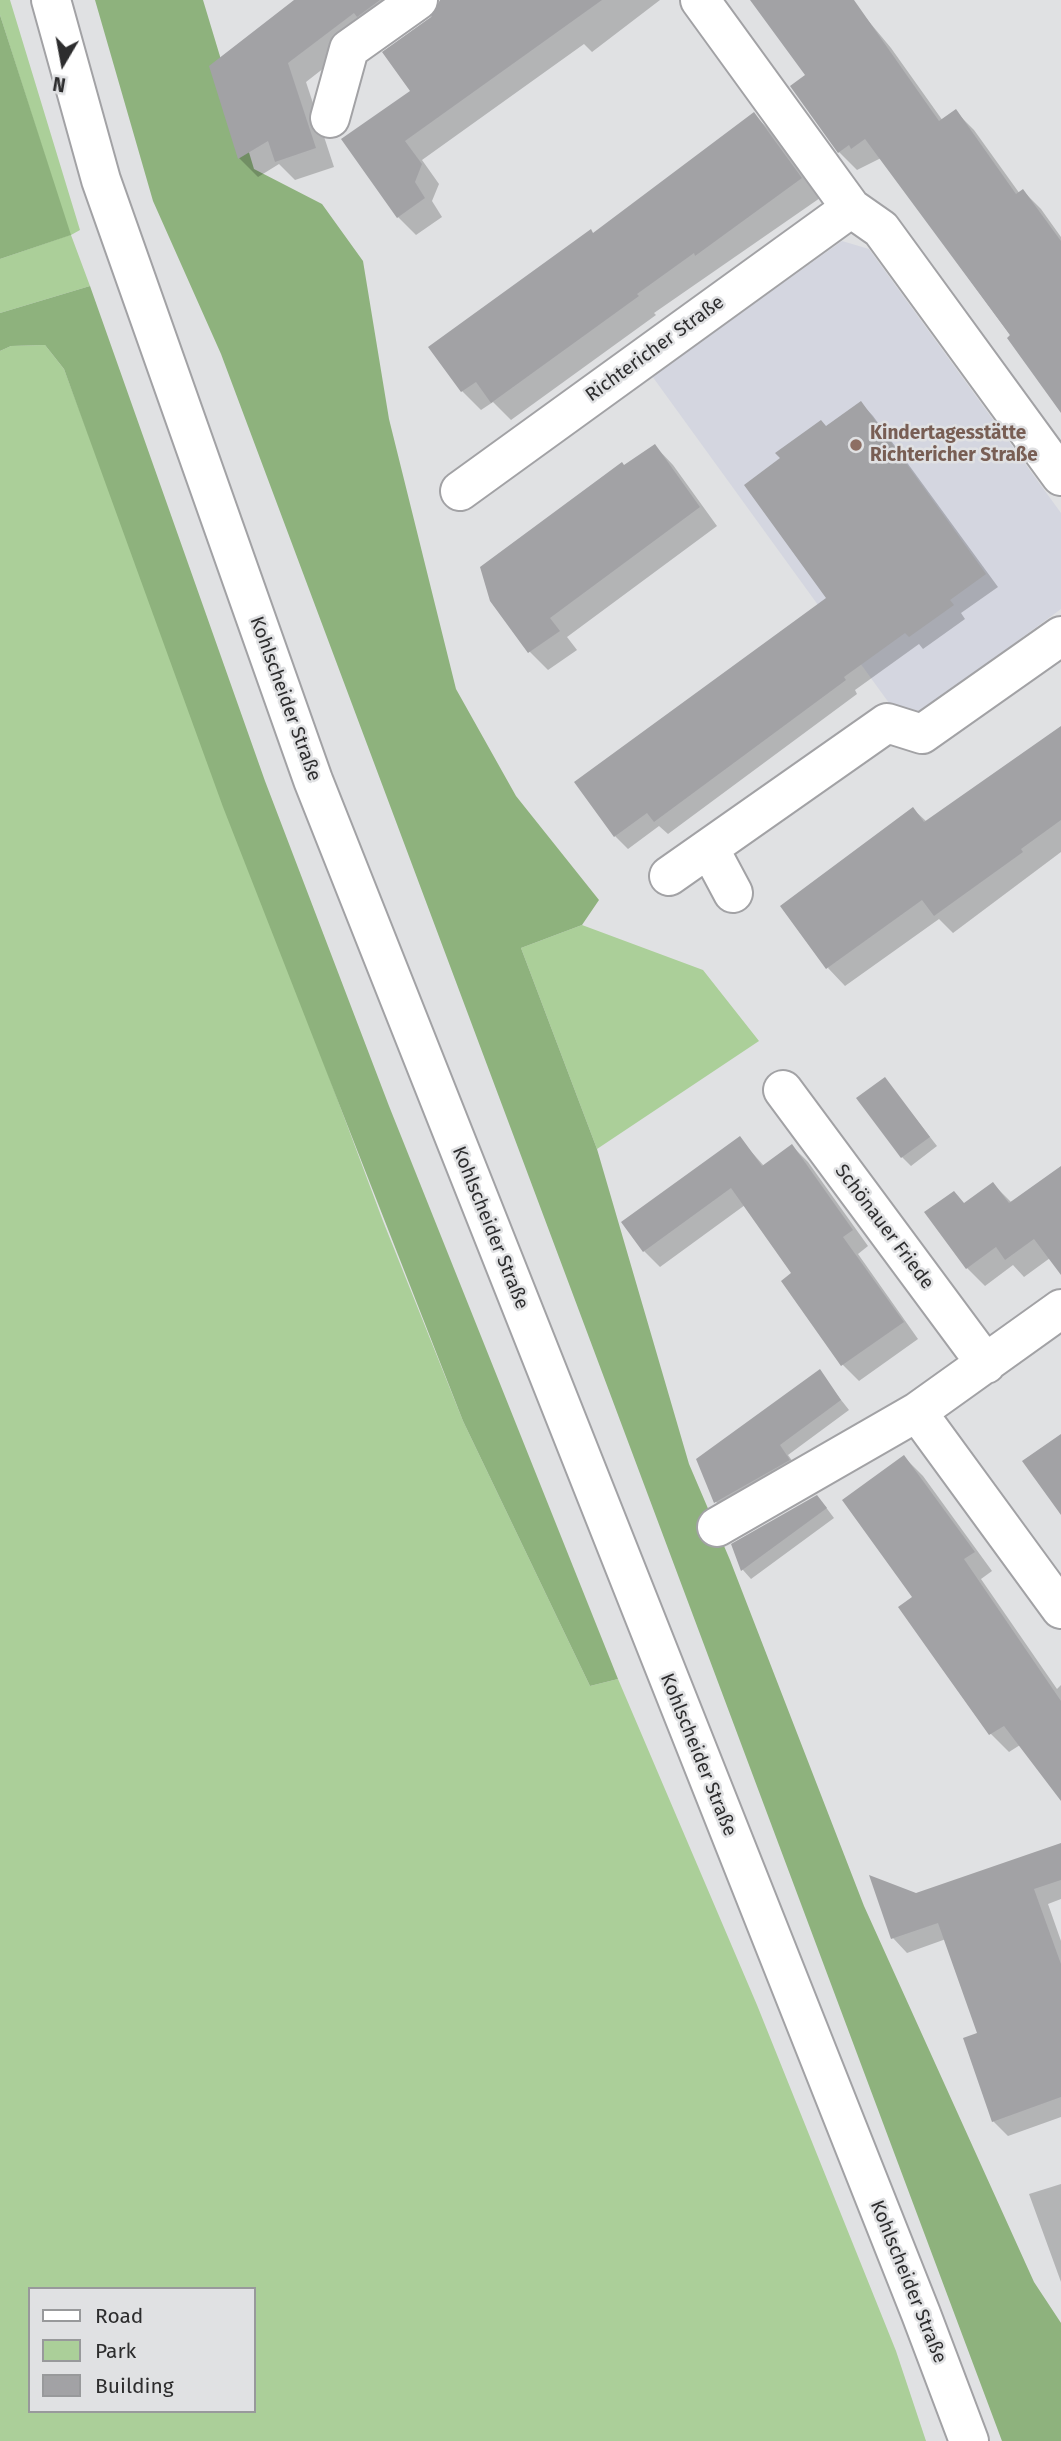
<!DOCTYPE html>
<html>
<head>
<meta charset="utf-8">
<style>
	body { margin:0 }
	#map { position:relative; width:1061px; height:2441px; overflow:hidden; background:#e0e1e3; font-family:"Fira Sans",sans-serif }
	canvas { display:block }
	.legend { position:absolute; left:28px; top:2287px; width:228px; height:126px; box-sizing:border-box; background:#e0e1e3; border:2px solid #98999b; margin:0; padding:9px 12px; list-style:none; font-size:21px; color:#2d2d2e }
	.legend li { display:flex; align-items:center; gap:14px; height:35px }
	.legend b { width:35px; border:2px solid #98999b }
	.north { position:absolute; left:28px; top:28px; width:70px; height:70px; -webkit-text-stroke:5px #e0e1e3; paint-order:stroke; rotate:190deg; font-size:19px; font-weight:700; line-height:28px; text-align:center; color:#2d2d2e }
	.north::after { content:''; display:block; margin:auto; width:24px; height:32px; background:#2d2d2e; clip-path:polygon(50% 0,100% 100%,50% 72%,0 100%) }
</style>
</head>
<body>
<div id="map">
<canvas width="1061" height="2441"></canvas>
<ul class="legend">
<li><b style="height:9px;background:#fff"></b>Road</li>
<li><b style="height:19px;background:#abcf99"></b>Park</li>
<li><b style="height:19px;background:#a2a2a5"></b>Building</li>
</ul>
<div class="north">N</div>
</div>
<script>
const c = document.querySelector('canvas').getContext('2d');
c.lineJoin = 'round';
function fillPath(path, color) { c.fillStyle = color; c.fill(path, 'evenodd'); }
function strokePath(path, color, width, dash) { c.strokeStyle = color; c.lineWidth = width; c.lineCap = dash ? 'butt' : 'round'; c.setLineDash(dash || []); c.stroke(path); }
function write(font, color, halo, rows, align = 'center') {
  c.font = font + ' "Fira Sans",sans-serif'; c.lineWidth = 5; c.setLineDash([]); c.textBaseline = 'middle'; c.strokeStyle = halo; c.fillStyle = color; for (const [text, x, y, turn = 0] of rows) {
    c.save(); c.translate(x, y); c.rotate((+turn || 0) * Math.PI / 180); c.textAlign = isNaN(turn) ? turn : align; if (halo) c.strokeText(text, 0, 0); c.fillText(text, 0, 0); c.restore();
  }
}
fillPath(new Path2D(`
	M 842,241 L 869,249 L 1061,513 L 1061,609 L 917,715 L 889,703 L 652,376 Z`), '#d4d6e0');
fillPath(new Path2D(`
	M 0,0 L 10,0 L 80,230 L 71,235 L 90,286 L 0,313 L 0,259 L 70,235 L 0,15 Z
	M 45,345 L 64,369 L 383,1221 L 463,1421 L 590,1686 L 618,1679 L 757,2005 L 896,2351 L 926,2441 L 0,2441 L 0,351 L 11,346 ZM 30,2289 L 254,2289 L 254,2411 L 30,2411 Z
	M 582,925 L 703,970 L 759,1041 L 597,1149 L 521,948 Z`), '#abcf99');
fillPath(new Path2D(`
	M 95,0 L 203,0 L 254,169 L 322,204 L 363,261 L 389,419 L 456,689 L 516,796 L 599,900 L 582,925 L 521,948 L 597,1149 L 689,1464 L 730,1560 L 864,1906 L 1034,2282 L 1061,2323 L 1061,2441 L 1002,2441 L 221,354 L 153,201 Z
	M 0,15 L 71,235 L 0,259 Z
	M 90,286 L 265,781 L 389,1106 L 618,1679 L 590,1686 L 463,1421 L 223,807 L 64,369 L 45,345 L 11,346 L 0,351 L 0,313 Z`), '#8eb27d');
fillPath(new Path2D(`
	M 297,0 L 411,0 L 306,82 L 334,167 L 295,180 L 279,164 L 258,177 L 239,158 Z
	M 481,0 L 660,0 L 592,52 L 584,44 L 422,160 L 439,184 L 432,201 L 442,217 L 416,235 L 398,217 L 343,140 L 412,92 Z
	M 751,0 L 851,0 L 891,48 L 943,121 L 956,112 L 974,130 L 1020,194 L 1023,191 L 1041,209 L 1061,237 L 1061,405 L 881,158 L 857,170 L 839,152 L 807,75 Z
	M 754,114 L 772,133 L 820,198 L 654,313 L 656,315 L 511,420 L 493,402 L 481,410 L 462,391 L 430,347 L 593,235 Z
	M 861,403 L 873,416 L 998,587 L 961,613 L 965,619 L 923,649 L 919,644 L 855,690 L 857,694 L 668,834 L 659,826 L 628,849 L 615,836 L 829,599 L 826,428 Z
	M 655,446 L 673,465 L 717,526 L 567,637 L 577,650 L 548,670 L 530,652 L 492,600 L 625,467 Z
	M 1061,729 L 1061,852 L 953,933 L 939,919 L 845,986 L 828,968 L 913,809 L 927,822 Z
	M 885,1079 L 937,1146 L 911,1166 L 902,1157 Z
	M 740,1139 L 764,1166 L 792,1146 L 808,1162 L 868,1246 L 858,1254 L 918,1339 L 859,1381 L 843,1365 L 784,1281 L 794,1274 L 745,1205 L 660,1267 L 644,1251 Z
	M 1061,1168 L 1061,1269 L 1050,1258 L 1024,1277 L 1013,1265 L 985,1286 L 967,1268 L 965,1204 L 993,1184 L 1012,1203 Z
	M 819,1372 L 849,1410 L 788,1455 L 798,1469 L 725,1511 L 716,1502 L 698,1460 Z
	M 904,1457 L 923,1476 L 992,1571 L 981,1579 L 1057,1689 L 1061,1685 L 1061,1798 L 1020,1745 L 1009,1752 L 991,1734 L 914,1598 Z
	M 825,1506 L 834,1518 L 751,1579 L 743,1570 L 733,1545 Z
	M 1061,1857 L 1061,1899 L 1048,1904 L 1061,1941 L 1061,2117 L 1008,2136 L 993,2121 L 979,2034 L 946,1939 L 907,1953 L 893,1938 L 916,1895 Z
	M 1061,2184 L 1061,2282 L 1029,2194 Z`), '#0003');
fillPath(new Path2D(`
	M 294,0 L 380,0 L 357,17 L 354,13 L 288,63 L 316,148 L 275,162 L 268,141 L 238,159 L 209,66 Z
	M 440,0 L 602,0 L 405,141 L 422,164 L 415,182 L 425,198 L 397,218 L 341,139 L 410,91 L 382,52 L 431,17 Z
	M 750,0 L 854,0 L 939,121 L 956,109 L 1016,194 L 1023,189 L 1061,241 L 1061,413 L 1007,338 L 1010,335 L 865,139 L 851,149 L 849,145 L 838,153 L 790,86 L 805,75 Z
	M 754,112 L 802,178 L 695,256 L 694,253 L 637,294 L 639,296 L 491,403 L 476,382 L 461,392 L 428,347 L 591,229 L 593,233 Z
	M 861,401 L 986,574 L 950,600 L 954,605 L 909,637 L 905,633 L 844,677 L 846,680 L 654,822 L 647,813 L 614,837 L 574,782 L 826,598 L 744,485 L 780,458 L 775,453 L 821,420 L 826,426 Z
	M 655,444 L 700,507 L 550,618 L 560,631 L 528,653 L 490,601 L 480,567 L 622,462 L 624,465 Z
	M 1061,726 L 1061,820 L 1021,849 L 1023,852 L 934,916 L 922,900 L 826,969 L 780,906 L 913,807 L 924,822 Z
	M 885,1077 L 930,1137 L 901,1158 L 856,1098 Z
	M 740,1136 L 762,1166 L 792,1144 L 853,1230 L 843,1237 L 904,1322 L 841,1366 L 781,1281 L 791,1273 L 731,1188 L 643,1252 L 621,1222 Z
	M 1061,1166 L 1061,1275 L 1034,1239 L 1005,1260 L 996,1247 L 966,1269 L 924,1212 L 954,1191 L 964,1203 L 993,1182 L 1009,1203 Z
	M 820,1369 L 841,1400 L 780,1445 L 790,1460 L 714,1503 L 696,1459 Z
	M 1061,1434 L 1061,1515 L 1022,1461 Z
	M 904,1455 L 975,1552 L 964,1559 L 1061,1701 L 1061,1801 L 1004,1726 L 989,1735 L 932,1655 L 898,1607 L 912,1597 L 842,1500 Z
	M 817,1495 L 827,1508 L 741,1571 L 731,1544 Z
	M 1061,1843 L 1061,1880 L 1034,1889 L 1061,1964 L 1061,2097 L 992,2122 L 963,2038 L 977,2033 L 938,1923 L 891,1939 L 869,1875 L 916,1893 Z`), '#a2a2a5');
const minor = new Path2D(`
	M 700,0 L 851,208 L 881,229 L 1061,476
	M 330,118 L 349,49 L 418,0
	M 460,491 L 851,208
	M 709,848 L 733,893
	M 669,876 L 887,723 L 922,734 L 1061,636
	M 783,1090 L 986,1364
	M 917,1412 L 1061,1609
	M 717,1527 L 917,1412 L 1061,1309`);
const major = new Path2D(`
	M 51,0 L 101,180 L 313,780 L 921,2314 L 969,2441`);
strokePath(minor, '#a2a2a5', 42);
strokePath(major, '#a2a2a5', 42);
strokePath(minor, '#fff', 38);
strokePath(major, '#fff', 38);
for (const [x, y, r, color] of [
	[856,445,7,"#8d6e63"]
]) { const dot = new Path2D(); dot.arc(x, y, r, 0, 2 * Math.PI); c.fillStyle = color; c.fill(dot); strokePath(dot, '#e0e1e3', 2.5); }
write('19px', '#2d2d2e', '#e0e1e3', [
	["Richtericher Straße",655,349,-36],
	["Kohlscheider Straße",285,699,70],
	["Schönauer Friede",884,1227,53],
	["Kohlscheider Straße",490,1228,68],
	["Kohlscheider Straße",698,1755,68],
	["Kohlscheider Straße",908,2282,68]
]);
write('bold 19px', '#785e54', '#e0e1e3', [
	["Kindertagesstätte",870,434],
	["Richtericher Straße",870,456]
], 'left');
</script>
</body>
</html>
